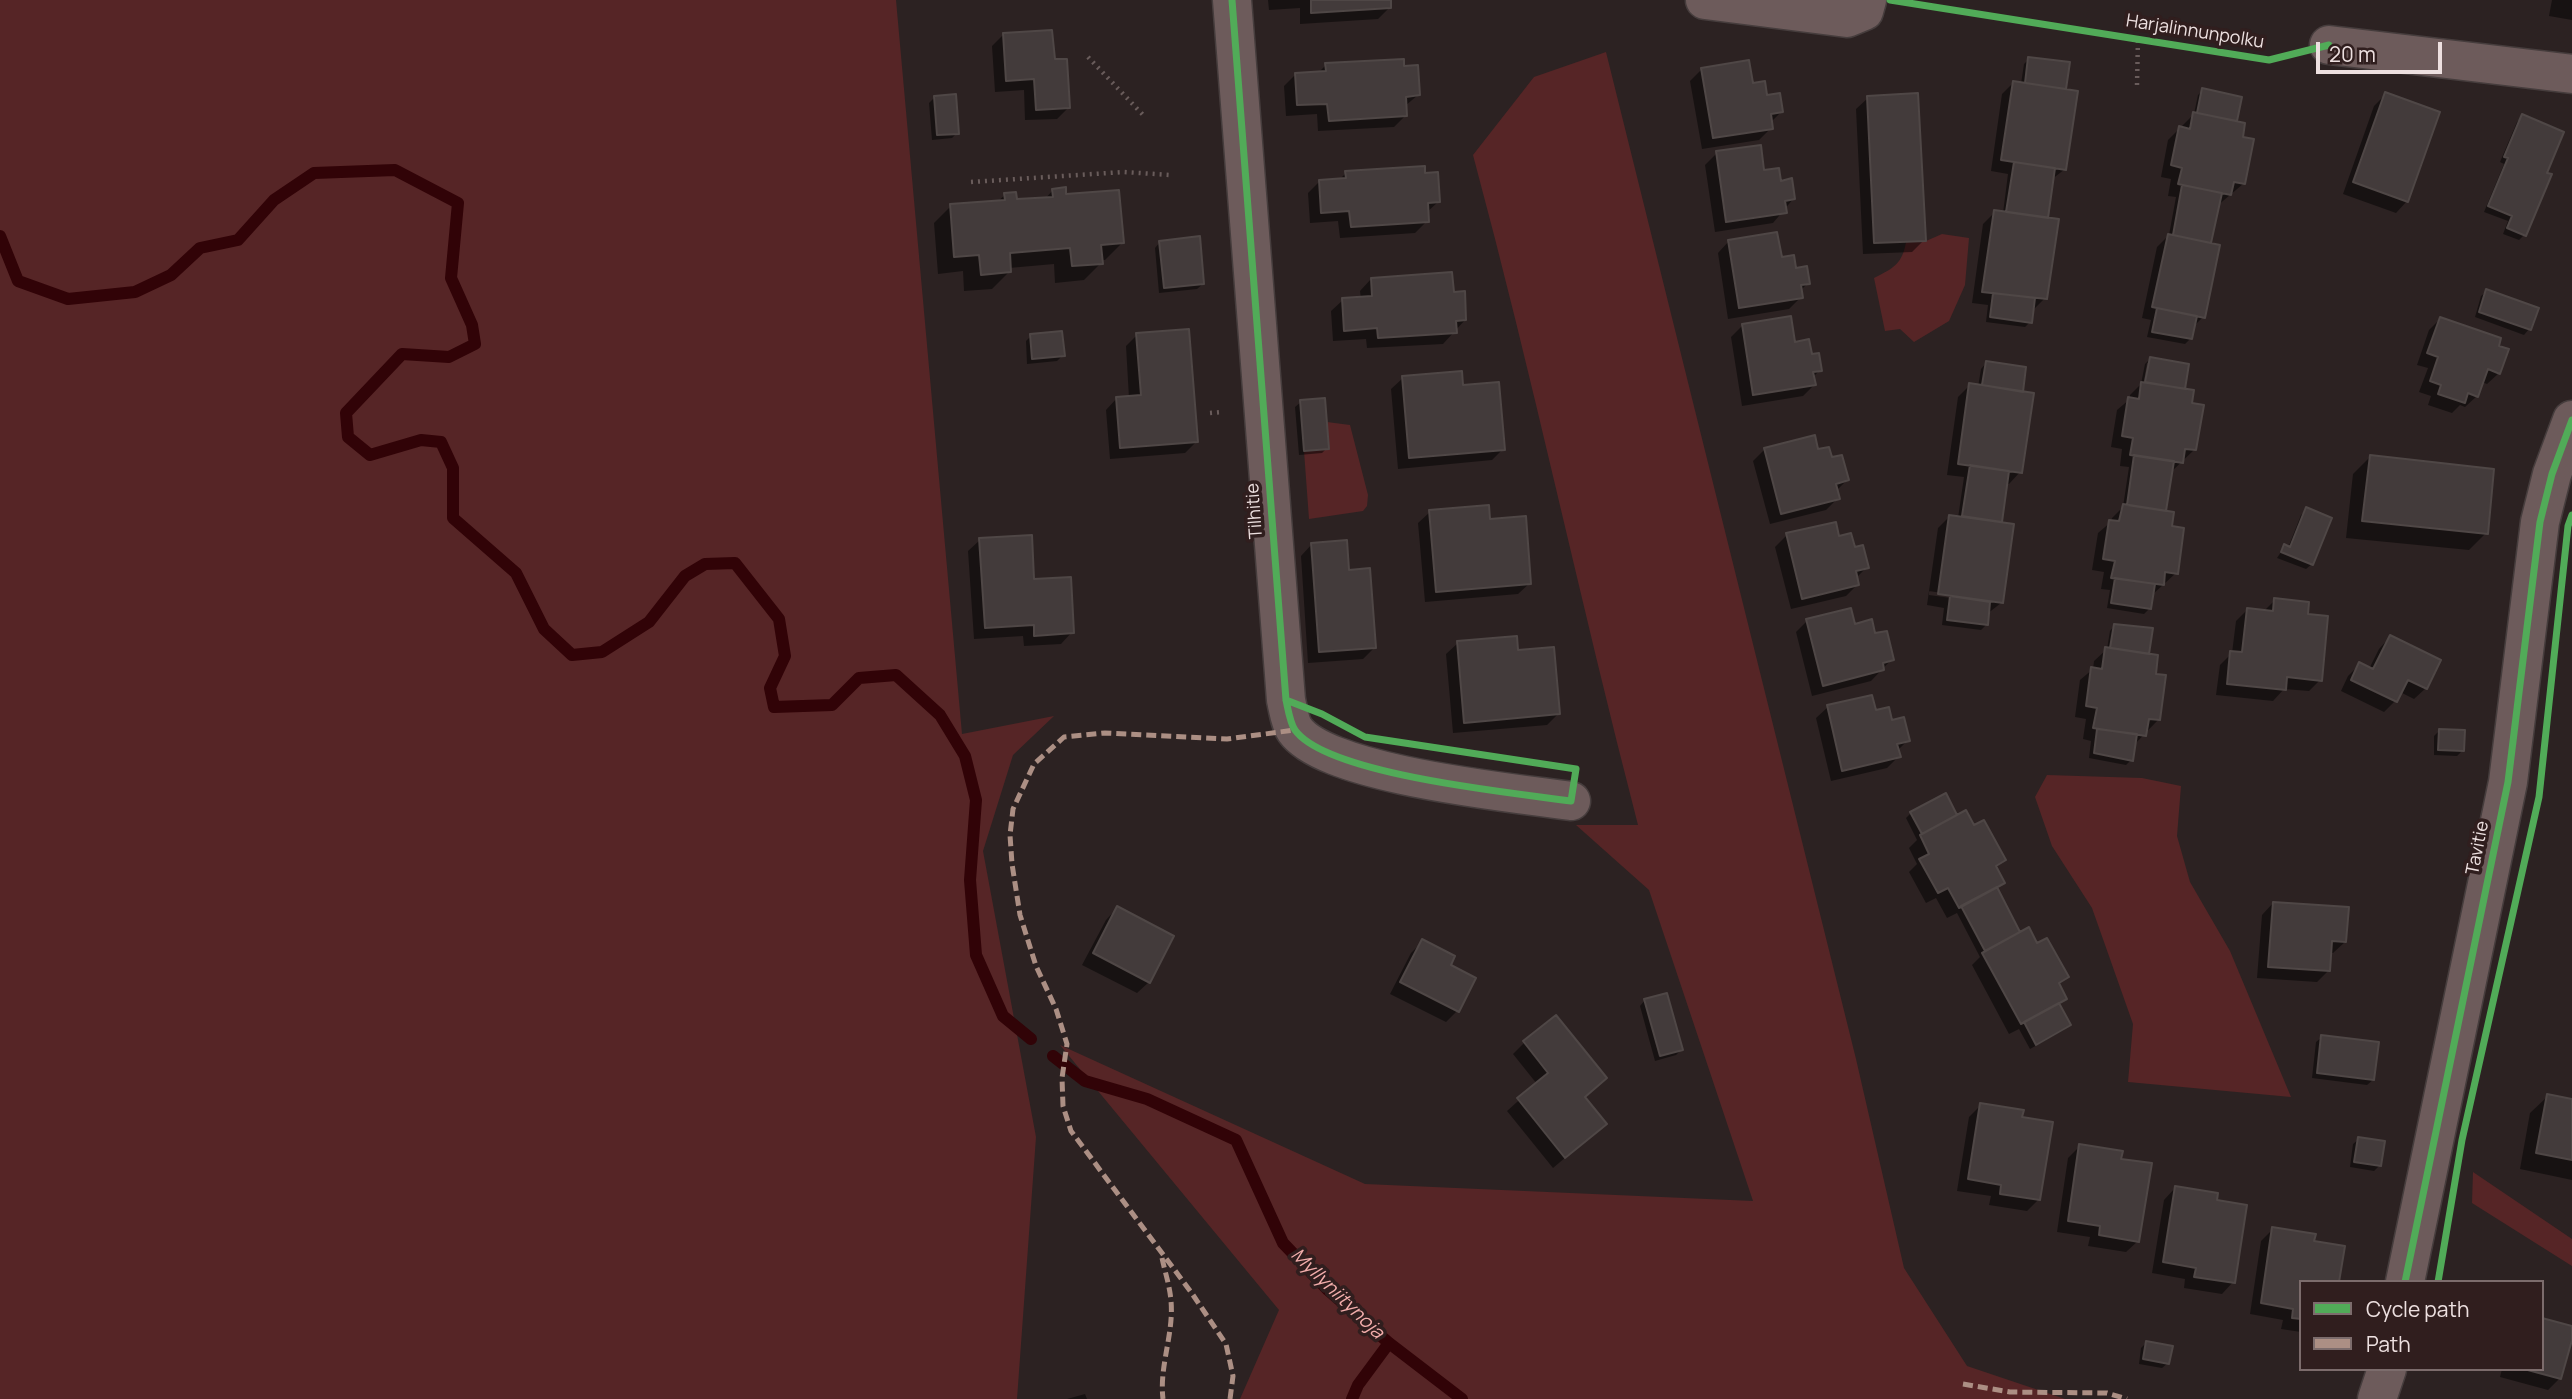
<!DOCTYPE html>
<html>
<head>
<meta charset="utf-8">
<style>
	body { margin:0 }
	#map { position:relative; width:2572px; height:1399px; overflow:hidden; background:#2c2222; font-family:Manrope,sans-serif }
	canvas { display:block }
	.legend { position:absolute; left:2299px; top:1280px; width:245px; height:91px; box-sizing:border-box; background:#301e1e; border:2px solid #7c6c6c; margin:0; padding:9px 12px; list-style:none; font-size:21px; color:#ede0e0 }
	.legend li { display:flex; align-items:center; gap:14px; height:35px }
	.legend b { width:35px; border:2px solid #7c6c6c }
	.scale { position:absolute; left:2316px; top:42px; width:126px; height:32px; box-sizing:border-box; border:4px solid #ede0e0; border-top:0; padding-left:9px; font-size:21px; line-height:24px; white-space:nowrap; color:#ede0e0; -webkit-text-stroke:5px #301e1e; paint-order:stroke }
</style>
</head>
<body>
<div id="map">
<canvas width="2572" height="1399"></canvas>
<ul class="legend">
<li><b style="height:9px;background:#51ab58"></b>Cycle path</li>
<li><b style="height:9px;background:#ac8f84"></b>Path</li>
</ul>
<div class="scale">20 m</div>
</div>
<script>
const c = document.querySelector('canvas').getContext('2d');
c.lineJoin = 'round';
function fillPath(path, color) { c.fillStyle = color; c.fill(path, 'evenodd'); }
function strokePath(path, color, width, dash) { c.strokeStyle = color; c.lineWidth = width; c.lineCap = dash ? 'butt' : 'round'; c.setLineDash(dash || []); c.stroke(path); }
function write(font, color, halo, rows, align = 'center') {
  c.font = font + ' Manrope,sans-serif'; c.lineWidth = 7; c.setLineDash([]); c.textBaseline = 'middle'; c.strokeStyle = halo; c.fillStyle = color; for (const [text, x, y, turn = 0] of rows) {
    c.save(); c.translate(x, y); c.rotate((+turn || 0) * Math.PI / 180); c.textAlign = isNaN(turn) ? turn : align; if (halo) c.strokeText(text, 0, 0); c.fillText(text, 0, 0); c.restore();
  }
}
fillPath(new Path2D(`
	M 0,0 L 896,0 L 962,734 L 1054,716 L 1013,755 L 983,851 L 1036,1137 L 1017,1399 L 0,1399 Z
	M 1606,52 L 1856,1059 L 1904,1268 L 1967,1366 L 2065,1399 L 1240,1399 L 1279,1310 L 1060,1045 L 1365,1184 L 1753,1201 L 1649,890 L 1576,825 L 1638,825 C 1580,602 1533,377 1473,155 L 1534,77 Z
	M 1942,234 L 1969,238 L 1965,285 L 1949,321 L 1914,342 L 1900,329 L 1885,331 L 1874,278 C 1894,268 1902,264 1906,242 L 1926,241 Z
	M 1327,422 L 1350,425 L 1368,495 L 1367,506 L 1363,511 L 1309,519 L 1304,451 L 1329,449 Z
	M 2047,775 L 2142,778 L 2181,786 L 2177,836 L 2190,882 L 2230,951 L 2291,1097 L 2128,1082 L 2133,1024 L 2092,908 L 2052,846 L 2035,797 Z
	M 2473,1172 L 2572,1239 L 2572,1266 L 2472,1203 Z`), '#562526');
fillPath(new Path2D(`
	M 1268,0 L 1389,0 L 1389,8 L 1378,19 L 1300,24 L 1300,8 L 1269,10 Z
	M 2552,0 L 2572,0 L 2572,20 L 2549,16 Z
	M 1004,34 L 1069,107 L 1057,119 L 1025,120 L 1024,90 L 995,92 L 992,46 Z
	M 2029,59 L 2064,88 L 2062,90 L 2065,169 L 2051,180 L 2046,219 L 2045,298 L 2033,310 L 2030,322 L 2025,327 L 1986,322 L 1988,305 L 1972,303 L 1983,224 L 1995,212 L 2003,213 L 2008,174 L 1991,171 L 2002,94 L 2013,83 L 2021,84 L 2024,64 Z
	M 1326,65 L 1418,95 L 1405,106 L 1406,115 L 1394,127 L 1318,131 L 1317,114 L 1286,116 L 1284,86 L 1296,74 L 1318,73 Z
	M 1702,69 L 1752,85 L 1782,111 L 1770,123 L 1771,128 L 1759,140 L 1702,149 L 1690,81 Z
	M 2203,90 L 2235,120 L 2233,122 L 2241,138 L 2243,184 L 2217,206 L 2208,244 L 2203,317 L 2192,328 L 2190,339 L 2185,344 L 2147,337 L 2151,320 L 2142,318 L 2157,247 L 2169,235 L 2176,197 L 2168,196 L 2171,179 L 2161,177 L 2168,140 L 2194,114 L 2198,95 Z
	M 2386,94 L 2407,201 L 2396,213 L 2343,194 L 2374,106 Z
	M 934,98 L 957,133 L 952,138 L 932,140 L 929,103 Z
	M 1868,98 L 1924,240 L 1912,252 L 1863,254 L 1856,109 Z
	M 2522,117 L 2545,174 L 2524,235 L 2519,240 L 2503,234 L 2508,221 L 2484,212 L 2504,164 L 2500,162 L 2517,122 Z
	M 1717,153 L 1763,172 L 1779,183 L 1794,198 L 1773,223 L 1715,232 L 1705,165 Z
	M 1346,173 L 1424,175 L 1438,202 L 1426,213 L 1427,221 L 1415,233 L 1340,238 L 1338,221 L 1310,223 L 1308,193 L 1320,181 L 1339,180 Z
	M 1053,190 L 1064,196 L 1122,243 L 1105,260 L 1101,260 L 1101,263 L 1084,280 L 1055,283 L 1054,264 L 1009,268 L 1009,272 L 992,289 L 964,291 L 963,271 L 938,274 L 934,223 L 951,206 L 997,202 L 1005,195 L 1016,201 L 1045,199 Z
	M 1729,241 L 1780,259 L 1808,283 L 1800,291 L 1801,297 L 1789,309 L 1728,319 L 1718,253 Z
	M 1160,242 L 1203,284 L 1197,289 L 1159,293 L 1155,248 Z
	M 1371,279 L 1452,294 L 1465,320 L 1443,344 L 1367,348 L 1366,339 L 1333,341 L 1331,311 L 1343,300 L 1361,299 L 1360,291 Z
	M 2487,291 L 2536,309 L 2529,329 L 2524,335 L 2475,317 L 2481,296 Z
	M 2440,319 L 2499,373 L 2487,384 L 2482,382 L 2477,396 L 2465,407 L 2460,405 L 2452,413 L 2428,405 L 2431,396 L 2419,392 L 2428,368 L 2417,365 L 2429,330 Z
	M 1742,326 L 1793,344 L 1810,356 L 1820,370 L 1813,377 L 1814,385 L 1803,396 L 1742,406 L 1731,337 Z
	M 1137,335 L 1196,442 L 1185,453 L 1110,459 L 1106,410 L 1117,398 L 1129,398 L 1126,346 Z
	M 1031,336 L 1063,355 L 1057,361 L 1027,364 L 1026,341 Z
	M 2150,359 L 2183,390 L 2190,405 L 2194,450 L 2170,473 L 2164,513 L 2170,528 L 2176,573 L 2152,595 L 2149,609 L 2144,614 L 2107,608 L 2110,590 L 2101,589 L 2104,572 L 2092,570 L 2098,533 L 2111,522 L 2112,518 L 2123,507 L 2129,467 L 2120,466 L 2122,449 L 2111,447 L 2117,410 L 2130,399 L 2130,395 L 2141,384 L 2145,364 ZM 2147,363 L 2150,363 L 2146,387 L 2143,386 Z
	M 1986,363 L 2021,393 L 2020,472 L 2009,484 L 2006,483 L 2000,524 L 2001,603 L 1987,614 L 1986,625 L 1981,630 L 1942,625 L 1944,608 L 1927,605 L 1938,528 L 1950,516 L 1958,518 L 1964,477 L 1947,475 L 1958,397 L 1970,385 L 1978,387 L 1981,369 ZM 1929,591 L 1974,598 L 1973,601 L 1929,595 Z
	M 1403,378 L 1462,387 L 1503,449 L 1492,460 L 1398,469 L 1391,389 Z
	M 1301,402 L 1327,448 L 1322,453 L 1299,455 L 1295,407 Z
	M 1765,449 L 1817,451 L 1831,460 L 1847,480 L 1836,491 L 1838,498 L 1826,510 L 1770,524 L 1753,461 Z
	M 2370,457 L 2486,533 L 2469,550 L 2346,538 L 2353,474 Z
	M 2307,510 L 2312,564 L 2306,569 L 2277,558 L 2285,546 L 2288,548 L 2301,515 Z
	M 1430,512 L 1530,583 L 1518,594 L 1425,602 L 1418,523 Z
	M 1787,535 L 1838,538 L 1853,549 L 1867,567 L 1856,578 L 1857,585 L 1846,596 L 1791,609 L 1775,547 Z
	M 980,540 L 1033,581 L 1072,632 L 1061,644 L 1024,646 L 1023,636 L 974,639 L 968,551 Z
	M 1312,544 L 1347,572 L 1374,648 L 1363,659 L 1308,663 L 1301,556 Z
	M 2275,600 L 2306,616 L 2320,680 L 2309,691 L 2284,689 L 2273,701 L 2216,695 L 2220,665 L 2232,653 L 2236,621 L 2247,610 L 2264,611 Z
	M 1807,621 L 1854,626 L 1873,636 L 1892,659 L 1871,681 L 1812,696 L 1796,632 Z
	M 2115,625 L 2147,653 L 2154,675 L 2158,720 L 2133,746 L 2131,760 L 2126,765 L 2089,758 L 2091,741 L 2083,739 L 2086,719 L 2075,717 L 2080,680 L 2093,669 L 2094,661 L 2107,649 L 2110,631 Z
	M 2390,637 L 2426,688 L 2414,699 L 2400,692 L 2395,701 L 2384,712 L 2341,691 L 2348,676 L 2360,664 L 2369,669 L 2379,649 Z
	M 1458,643 L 1517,652 L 1558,714 L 1547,725 L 1453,733 L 1446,654 Z
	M 1828,707 L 1874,712 L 1890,722 L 1908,740 L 1897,751 L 1899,756 L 1887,768 L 1831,781 L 1816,718 Z
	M 2439,731 L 2462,751 L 2457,756 L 2434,755 L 2434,736 Z
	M 1911,813 L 1955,815 L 1973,827 L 2004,860 L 1995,868 L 2003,882 L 1996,889 L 2018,931 L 2013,937 L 2036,945 L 2067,977 L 2058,985 L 2065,999 L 2058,1006 L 2069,1025 L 2064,1030 L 2030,1049 L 2019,1029 L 2009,1034 L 1972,965 L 1980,957 L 1957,913 L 1947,918 L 1936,898 L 1926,903 L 1909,872 L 1917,864 L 1909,848 L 1917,840 L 1906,818 Z
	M 2273,903 L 2345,942 L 2333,953 L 2329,953 L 2328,971 L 2317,982 L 2257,978 L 2262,915 Z
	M 1117,908 L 1149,982 L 1137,993 L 1082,965 L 1106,920 Z
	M 1423,941 L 1448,966 L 1457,1011 L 1446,1022 L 1390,994 L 1411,953 Z
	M 1645,1000 L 1681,1050 L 1676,1055 L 1655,1061 L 1640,1006 Z
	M 2322,1037 L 2373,1080 L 2367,1085 L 2312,1078 L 2316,1042 Z
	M 1525,1042 L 1584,1098 L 1605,1124 L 1553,1168 L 1507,1111 L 1537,1084 L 1513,1054 Z
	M 2548,1096 L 2572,1101 L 2572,1180 L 2520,1169 L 2530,1113 Z
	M 1981,1105 L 2020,1119 L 2038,1200 L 2027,1211 L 1989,1205 L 1991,1196 L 1957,1191 L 1969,1117 Z
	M 2359,1139 L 2380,1165 L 2374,1171 L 2350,1167 L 2353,1144 Z
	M 2080,1146 L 2119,1160 L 2138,1241 L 2126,1252 L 2088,1246 L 2090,1237 L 2057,1232 L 2068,1158 Z
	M 2175,1188 L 2215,1201 L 2233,1282 L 2222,1294 L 2184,1288 L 2185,1279 L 2152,1273 L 2164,1200 Z
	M 2273,1229 L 2301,1282 L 2301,1332 L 2281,1329 L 2283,1320 L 2250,1314 L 2261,1241 Z
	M 2572,1328 L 2560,1378 L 2548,1390 L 2500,1377 L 2502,1369 L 2542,1369 Z
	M 2146,1343 L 2168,1363 L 2162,1368 L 2139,1364 L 2141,1348 Z
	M 1085,1394 L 1087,1399 L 1067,1399 Z`), '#0007');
strokePath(new Path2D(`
	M 0,236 L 18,281 L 68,299 L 135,292 L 171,275 L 200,248 L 238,240 L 274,200 L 314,173 L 395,170 L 458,203 L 451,278 L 472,325 L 475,344 L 449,357 L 402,354 L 346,413 L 348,437 L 370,455 L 421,440 L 441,442 L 453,468 L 453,518 L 516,573 L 544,629 L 572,655 L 602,652 L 649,622 L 685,576 L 705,564 L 735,563 L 779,619 L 785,656 L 770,688 L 774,707 L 832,705 L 859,678 L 896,675 L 940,715 L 965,756 L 976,800 L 970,880 L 976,955 L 1003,1016 L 1031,1039
	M 1053,1056 L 1085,1081 L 1147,1099 L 1236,1140 L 1283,1243 L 1328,1290 L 1389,1343 L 1462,1399
	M 1352,1399 L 1358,1385 L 1389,1343`), '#310307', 12);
const building = new Path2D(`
	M 1311,0 L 1391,0 L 1391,8 L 1311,13 Z
	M 1052,30 L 1055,59 L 1067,59 L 1070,108 L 1036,110 L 1034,79 L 1006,81 L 1003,33 Z
	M 2028,57 L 2070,62 L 2066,89 L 2025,83 Z
	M 1404,59 L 1404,66 L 1418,65 L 1420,95 L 1406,97 L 1407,116 L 1329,121 L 1327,104 L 1297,105 L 1295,73 L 1326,71 L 1325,63 Z
	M 1749,60 L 1753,83 L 1765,81 L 1767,95 L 1780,93 L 1783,112 L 1771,114 L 1773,129 L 1713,138 L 1701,68 Z
	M 2013,81 L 2078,91 L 2066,170 L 2001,160 Z
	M 2202,88 L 2242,97 L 2237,121 L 2197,113 Z
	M 2385,92 L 2440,112 L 2408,202 L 2353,182 Z
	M 1918,93 L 1926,241 L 1874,243 L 1867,96 Z
	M 956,94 L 959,134 L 937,135 L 934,96 Z
	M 2193,112 L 2245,123 L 2243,137 L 2254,139 L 2245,184 L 2234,182 L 2231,195 L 2178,184 L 2182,168 L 2171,165 L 2179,126 L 2190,129 Z
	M 2522,114 L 2564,132 L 2547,173 L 2552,174 L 2526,236 L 2507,228 L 2512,216 L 2488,206 L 2508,158 L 2504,157 Z
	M 1761,145 L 1764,170 L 1779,168 L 1781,181 L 1792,178 L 1795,199 L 1785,201 L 1787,213 L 1726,222 L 1716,151 Z
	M 2014,162 L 2055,168 L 2048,218 L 2006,212 Z
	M 1425,166 L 1425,173 L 1438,172 L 1440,202 L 1428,203 L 1429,222 L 1351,227 L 1349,211 L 1321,213 L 1319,180 L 1346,178 L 1345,171 Z
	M 2182,185 L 2222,193 L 2211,243 L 2173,235 Z
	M 1066,187 L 1066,194 L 1119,190 L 1124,243 L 1101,245 L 1103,264 L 1072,266 L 1070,248 L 1010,253 L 1011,272 L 981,275 L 979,255 L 954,257 L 950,204 L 1005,200 L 1004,193 L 1016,192 L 1017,199 L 1053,197 L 1052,189 Z
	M 1994,210 L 2059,219 L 2047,299 L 1982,292 Z
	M 1777,232 L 1782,257 L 1794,255 L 1796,268 L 1807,266 L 1810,284 L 1801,285 L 1803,298 L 1739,308 L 1728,240 Z
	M 2168,234 L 2220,245 L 2205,318 L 2152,307 Z
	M 1200,236 L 1204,284 L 1164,288 L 1159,241 Z
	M 1452,272 L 1454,292 L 1465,291 L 1466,320 L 1456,321 L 1457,333 L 1378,338 L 1377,328 L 1344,331 L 1342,298 L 1372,296 L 1371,278 Z
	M 2486,289 L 2539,308 L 2531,330 L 2479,312 Z
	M 1993,293 L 2035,298 L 2032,323 L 1990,317 Z
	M 2157,308 L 2197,316 L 2192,339 L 2152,332 Z
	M 1791,316 L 1795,342 L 1809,339 L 1812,354 L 1819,353 L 1822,371 L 1813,372 L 1816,385 L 1753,395 L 1742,324 Z
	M 2440,317 L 2501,338 L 2499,346 L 2509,349 L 2500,374 L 2488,369 L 2478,397 L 2468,393 L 2465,403 L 2438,394 L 2441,385 L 2430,381 L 2438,357 L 2427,353 Z
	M 1189,329 L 1198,442 L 1120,448 L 1116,397 L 1141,395 L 1136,333 Z
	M 1062,331 L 1065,356 L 1032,359 L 1030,334 Z
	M 2150,357 L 2189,364 L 2185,389 L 2145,382 Z
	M 1986,361 L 2026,367 L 2023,392 L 1982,385 Z
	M 1462,371 L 1463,385 L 1499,382 L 1505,450 L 1409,458 L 1402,376 Z
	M 2141,382 L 2194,390 L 2192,403 L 2204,405 L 2196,450 L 2185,449 L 2183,463 L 2130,455 L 2133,438 L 2122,436 L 2128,397 L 2139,399 Z
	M 1969,383 L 2034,393 L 2022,473 L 1958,464 Z
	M 1325,398 L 1329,449 L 1304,451 L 1300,400 Z
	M 1815,435 L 1818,449 L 1829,447 L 1832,457 L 1842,455 L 1849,480 L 1836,484 L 1840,499 L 1781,514 L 1764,448 Z
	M 2134,455 L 2174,461 L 2166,511 L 2127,505 Z
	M 2370,455 L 2494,469 L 2488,534 L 2362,521 Z
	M 1970,465 L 2009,471 L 2002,522 L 1962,516 Z
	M 2123,504 L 2174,512 L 2172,526 L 2184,528 L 2178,574 L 2165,572 L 2164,585 L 2111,578 L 2115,561 L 2103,559 L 2109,520 L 2119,521 Z
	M 1489,505 L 1490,519 L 1526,516 L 1531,584 L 1436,592 L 1429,510 Z
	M 2306,507 L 2332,518 L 2313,565 L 2281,552 L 2284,544 L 2290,547 Z
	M 1949,515 L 2014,524 L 2003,603 L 1938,594 Z
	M 1836,522 L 1839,536 L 1851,533 L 1855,547 L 1863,545 L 1869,568 L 1856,571 L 1859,585 L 1802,599 L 1786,533 Z
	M 1032,535 L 1034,579 L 1071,577 L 1074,633 L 1034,636 L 1034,625 L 985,628 L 979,538 Z
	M 1347,540 L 1349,570 L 1370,568 L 1376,648 L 1319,652 L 1311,543 Z
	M 2115,578 L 2155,584 L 2151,609 L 2111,603 Z
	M 1950,596 L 1990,602 L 1988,625 L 1947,620 Z
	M 2274,598 L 2309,602 L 2308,614 L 2328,616 L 2322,681 L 2287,677 L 2286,690 L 2227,684 L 2230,651 L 2242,652 L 2247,608 L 2273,611 Z
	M 1851,608 L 1855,624 L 1872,619 L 1875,633 L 1887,631 L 1894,660 L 1883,663 L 1884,670 L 1823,686 L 1806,619 Z
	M 2114,624 L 2153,628 L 2149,654 L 2110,648 Z
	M 2390,635 L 2441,660 L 2427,689 L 2408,680 L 2397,702 L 2351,680 L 2359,662 L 2373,669 Z
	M 1517,636 L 1518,650 L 1554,647 L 1560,714 L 1464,723 L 1457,641 Z
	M 2105,647 L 2158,655 L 2156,674 L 2166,675 L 2160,720 L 2149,719 L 2146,736 L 2093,728 L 2097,708 L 2086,706 L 2091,667 L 2102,669 Z
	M 1872,695 L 1876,710 L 1889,707 L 1892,720 L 1904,717 L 1910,741 L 1897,744 L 1901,757 L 1842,771 L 1827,705 Z
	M 2097,729 L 2137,734 L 2133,761 L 2094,753 Z
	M 2439,729 L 2465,730 L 2464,751 L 2438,750 Z
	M 1946,793 L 1957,815 L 1922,834 L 1910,812 Z
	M 1966,810 L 1974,825 L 1984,820 L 2006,860 L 1996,866 L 2005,883 L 1959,908 L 1948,888 L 1938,893 L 1919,859 L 1929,854 L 1920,835 Z
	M 1997,887 L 2020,932 L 1985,951 L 1961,906 Z
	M 2273,902 L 2349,907 L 2346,942 L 2332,941 L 2330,971 L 2268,967 Z
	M 1117,906 L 1174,936 L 1150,983 L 1093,953 Z
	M 2029,927 L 2037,943 L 2047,938 L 2069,977 L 2059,983 L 2067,999 L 2021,1024 L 1982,953 Z
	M 1422,939 L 1455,956 L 1451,965 L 1476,978 L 1459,1012 L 1400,982 Z
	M 1667,993 L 1683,1050 L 1660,1056 L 1644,999 Z
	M 2059,1003 L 2071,1025 L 2036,1045 L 2024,1022 Z
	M 1556,1015 L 1607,1078 L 1585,1097 L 1607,1124 L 1565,1158 L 1517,1098 L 1548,1073 L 1523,1041 Z
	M 2321,1035 L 2379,1042 L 2374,1080 L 2317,1073 Z
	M 2547,1094 L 2572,1099 L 2572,1160 L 2536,1153 Z
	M 1980,1103 L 2024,1110 L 2022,1117 L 2053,1122 L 2040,1200 L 2000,1194 L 2001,1185 L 1968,1179 Z
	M 2358,1137 L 2385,1141 L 2381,1166 L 2354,1162 Z
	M 2079,1144 L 2123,1151 L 2121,1159 L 2152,1163 L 2139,1242 L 2099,1235 L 2100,1226 L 2068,1221 Z
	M 2175,1186 L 2218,1193 L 2217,1200 L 2247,1205 L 2235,1283 L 2194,1277 L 2196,1268 L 2163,1262 Z
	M 2272,1227 L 2316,1234 L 2314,1241 L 2345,1246 L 2339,1282 L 2301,1282 L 2301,1319 L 2292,1318 L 2293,1309 L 2261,1303 Z
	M 2542,1318 L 2572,1326 L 2572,1340 L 2561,1379 L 2524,1369 L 2542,1369 Z
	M 2146,1341 L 2173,1346 L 2169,1364 L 2143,1359 Z`);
fillPath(building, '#433b3b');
strokePath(building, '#4f4746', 2);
const street = new Path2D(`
	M 1232,0 L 1286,700 C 1288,709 1290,723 1295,730 C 1327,775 1515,793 1571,801
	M 1705,0 L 1847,18 L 1864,11 L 1867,0
	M 2329,45 L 2572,74
	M 2405,1282 L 2508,782 L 2540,522 L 2552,474 L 2572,420
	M 2377,1399 L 2387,1369`);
strokePath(street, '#463d3d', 41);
strokePath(new Path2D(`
	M 1088,57 L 1145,117
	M 2137,85 L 2138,38
	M 971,182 L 1124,172 L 1170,175
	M 1210,413 L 1223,412`), '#695c5b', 4.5, [2, 5]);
strokePath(street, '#6d5b5b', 38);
strokePath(new Path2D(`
	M 1162,1258 C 1165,1272 1170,1287 1171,1301 C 1174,1334 1159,1366 1163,1399
	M 1963,1384 L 2010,1392 L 2107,1393 L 2127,1399
	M 1230,1399 L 1233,1376 L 1226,1344 L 1191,1292 L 1071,1131 L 1063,1106 L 1062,1078 L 1067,1044 L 1056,1009 L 1036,966 L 1020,915 L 1012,864 L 1010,835 L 1013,809 L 1034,764 L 1064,737 L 1105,733 L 1227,739 L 1295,730`), '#ac8f84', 5, [10, 5]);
strokePath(new Path2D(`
	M 1232,0 L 1286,700 C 1288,709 1290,723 1295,730 C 1327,775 1515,793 1571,801 L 1576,769 L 1365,737 L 1322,714 L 1286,700
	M 1890,0 L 2269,60 L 2329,45
	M 2405,1282 L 2508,782 L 2540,522 L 2552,474 L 2572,420
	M 2438,1282 L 2462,1140 L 2539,797 L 2568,526 L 2572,515`), '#51ab58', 7);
write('18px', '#ede0e0', '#301e1e', [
	["Harjalinnunpolku",2195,32,9],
	["Tilhitie",1255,511,-94],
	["Tavitie",2478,848,-79]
]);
write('italic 19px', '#f2adab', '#301e1e', [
	["Myllyniitynoja",1337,1294,44]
]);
</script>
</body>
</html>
